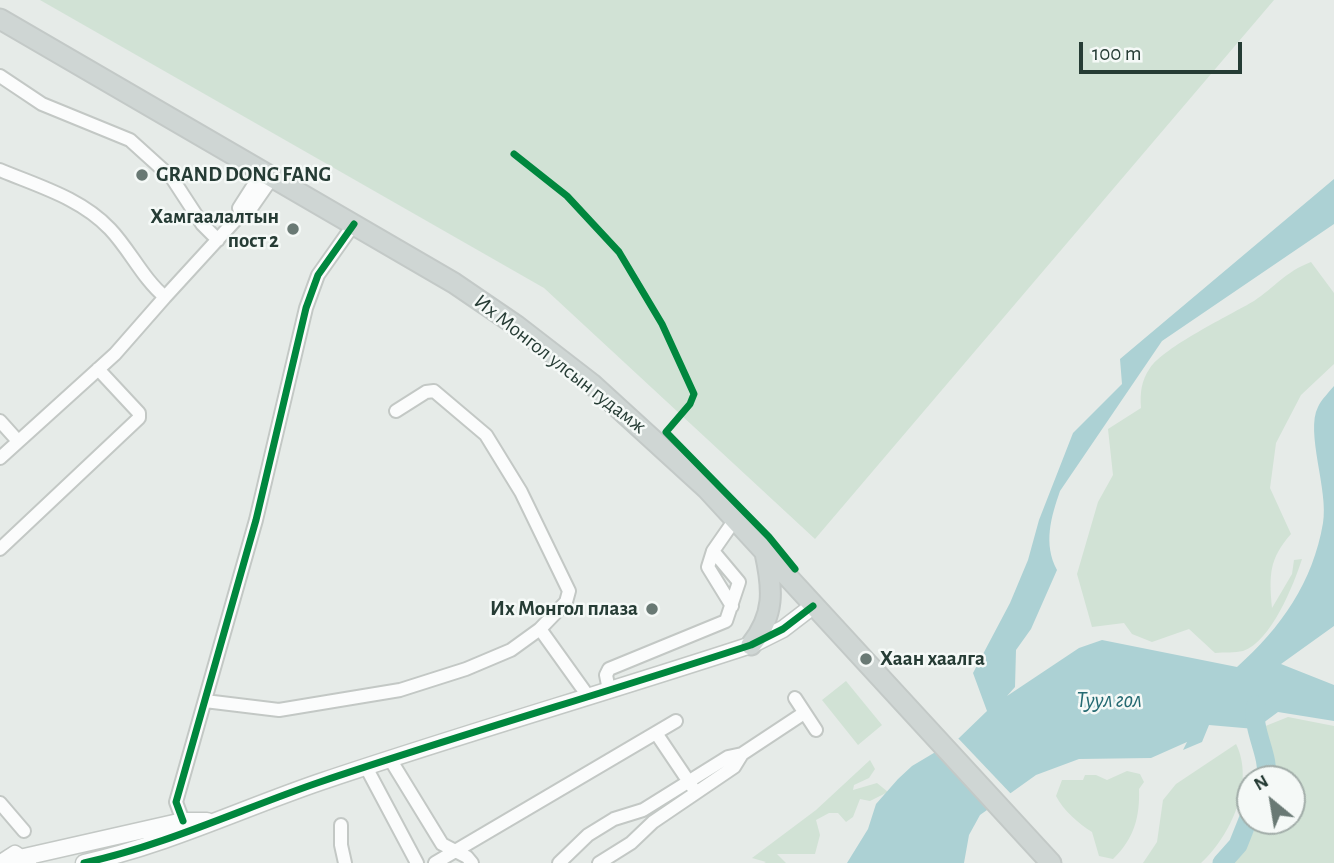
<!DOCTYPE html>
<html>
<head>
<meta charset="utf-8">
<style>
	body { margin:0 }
	#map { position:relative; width:1334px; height:863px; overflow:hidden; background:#e6ebe8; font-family:"Alegreya Sans",sans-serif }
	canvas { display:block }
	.north { position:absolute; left:1236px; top:765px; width:70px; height:70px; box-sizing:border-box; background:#f5f9f7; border:2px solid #a2ada9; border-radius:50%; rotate:330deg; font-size:19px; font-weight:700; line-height:28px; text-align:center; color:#263c35 }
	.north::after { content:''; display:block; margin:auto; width:24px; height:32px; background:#697974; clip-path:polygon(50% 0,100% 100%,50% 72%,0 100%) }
	.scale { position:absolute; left:1079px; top:42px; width:163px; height:32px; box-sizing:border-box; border:4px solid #263c35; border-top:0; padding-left:9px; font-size:21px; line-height:24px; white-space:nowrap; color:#263c35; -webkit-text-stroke:5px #f5f9f7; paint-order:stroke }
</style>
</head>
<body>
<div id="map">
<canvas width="1334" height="863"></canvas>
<div class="north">N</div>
<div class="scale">100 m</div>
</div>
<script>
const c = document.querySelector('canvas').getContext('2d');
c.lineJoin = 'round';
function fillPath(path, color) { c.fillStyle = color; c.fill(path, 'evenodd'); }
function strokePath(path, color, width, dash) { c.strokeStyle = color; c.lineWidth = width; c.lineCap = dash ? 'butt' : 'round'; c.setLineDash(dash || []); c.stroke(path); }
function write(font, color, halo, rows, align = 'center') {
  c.font = font + ' "Alegreya Sans",sans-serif'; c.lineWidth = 5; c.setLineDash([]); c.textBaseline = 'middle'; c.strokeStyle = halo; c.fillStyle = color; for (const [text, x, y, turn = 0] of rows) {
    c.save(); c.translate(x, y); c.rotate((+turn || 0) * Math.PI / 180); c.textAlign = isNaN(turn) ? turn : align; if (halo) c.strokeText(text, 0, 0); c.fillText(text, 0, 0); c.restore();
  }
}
fillPath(new Path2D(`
	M 40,0 L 1274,0 L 815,539 L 544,288 Z
	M 1311,262 L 1334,293 L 1334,364 L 1301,395 L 1276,443 L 1270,488 L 1291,534 C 1269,559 1269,575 1272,608 L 1292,574 L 1294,560 L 1302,559 C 1294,584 1271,642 1243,651 C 1235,653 1224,652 1215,653 L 1189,629 L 1152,642 L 1132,634 L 1124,623 L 1092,627 L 1077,574 L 1098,502 L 1113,475 L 1108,429 L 1141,408 C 1140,393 1141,381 1150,368 C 1164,347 1230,315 1254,301 C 1275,287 1285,272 1311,262 Z
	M 846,681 L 882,725 L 858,745 L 822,700 Z
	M 1288,717 L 1334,726 L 1334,863 L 1233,863 L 1242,854 L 1259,821 L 1292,821 L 1292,779 L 1271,779 L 1274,768 L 1263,727 Z
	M 1236,744 C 1255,782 1231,836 1201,863 L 1143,863 L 1157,842 L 1163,800 L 1176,784 Z
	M 870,760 L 875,769 L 869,778 L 854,785 L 853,790 L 877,783 L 888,792 L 870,801 L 860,799 L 853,817 L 846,822 L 838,813 L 829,813 L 816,820 L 820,835 L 815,854 L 777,854 L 786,863 L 764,863 L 766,862 L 752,858 L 816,810 Z
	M 1127,771 L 1140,774 L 1144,782 L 1139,789 C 1140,817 1134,839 1113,859 L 1099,856 L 1092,832 C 1079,824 1063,810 1056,796 L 1062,780 L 1083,780 L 1085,775 L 1096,775 L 1107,780 Z`), '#d1e2d5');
fillPath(new Path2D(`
	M 1334,179 L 1334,224 L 1162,341 L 1060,491 C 1051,517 1043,544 1057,570 L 1031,629 L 1016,650 L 1015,687 L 1007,696 L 1079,648 L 1102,640 L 1237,667 C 1281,628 1313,582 1323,523 C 1329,491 1305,432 1318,407 C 1321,400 1329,392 1334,386 L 1334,626 L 1281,664 L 1334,685 L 1334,721 L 1278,712 L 1255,729 L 1209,725 L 1202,742 L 1183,750 L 1187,742 L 1151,758 L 1079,759 L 1036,775 L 980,815 L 969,835 L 964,863 L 847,863 L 868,829 L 876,804 L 898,779 L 912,766 L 959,738 L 987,711 L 973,673 L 1010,603 L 1028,560 L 1039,520 L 1073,433 L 1122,384 L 1120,359 Z`), '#acd1d4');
fillPath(new Path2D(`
	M 956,736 L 1013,796 L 992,811 L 934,750 Z`), '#e6ebe8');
strokePath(new Path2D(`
	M 1256,705 C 1251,731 1270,754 1266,779
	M 1222,863 L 1238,845 L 1250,815`), '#acd1d4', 19);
const minor = new Path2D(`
	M 0,76 L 42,104 L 130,140 L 172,178 L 202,224 L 218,240
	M 0,170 C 38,186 81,198 110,229 C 130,250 143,279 165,297 L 115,354 L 0,458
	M 241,214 L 239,208 L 262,172
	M 165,297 L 241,214 L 247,214 L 272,178
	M 396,411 L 426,392 L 434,391 L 486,435 L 521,492 L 569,591 L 566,602 L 540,629
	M 0,421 L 18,441
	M 0,549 L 139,418 L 139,413 L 98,369
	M 713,551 L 708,567 L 732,606
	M 609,690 L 606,675 L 609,669 L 726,621 L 739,582 L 713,551 L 736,518
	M 795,698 L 816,730
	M 205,701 L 279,710 L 400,690 L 466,669 L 511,650 L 540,629 L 588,696
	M 656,733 L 693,788
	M 390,759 L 442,844 L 467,857 L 472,863
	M 366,767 L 417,863
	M 0,803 L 24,831
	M 183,821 L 176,802 L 256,520 L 306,308 L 318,275 L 354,224
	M 341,825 L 341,845 L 345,863
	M 435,863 L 676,721
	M 559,863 L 588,835 L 614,819 L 643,810 L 728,757 L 742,754 L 804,713
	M 599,863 L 631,843 L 653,822 L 734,767 L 742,754`);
const tertiary = new Path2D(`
	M 24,857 L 183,821 L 207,821
	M 1,863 L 15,854 L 28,863
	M 84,863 C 166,845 241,809 320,782 C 462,734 608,692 751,645 L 783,629 L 813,606`);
const primary = new Path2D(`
	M 0,19 L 454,283 L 517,326 L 592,384 L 707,489 L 1051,863
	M 751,645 C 775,615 773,589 765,553`);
strokePath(minor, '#c3c8c5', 16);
strokePath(tertiary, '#c3c8c5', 19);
strokePath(primary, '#c3c9c7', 23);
strokePath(minor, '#fbfcfc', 12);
strokePath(tertiary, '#fbfcfc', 16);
strokePath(primary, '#cfd6d4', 19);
strokePath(new Path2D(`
	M 514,154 L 567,196 L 619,252 L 662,324 L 694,394 L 690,404 L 666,432 L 769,537 L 795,569
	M 183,821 L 176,802 L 256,520 L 306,308 L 318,275 L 354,224
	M 84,863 C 166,845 241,809 320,782 C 462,734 608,692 751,645 L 783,629 L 813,606`), '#00873e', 7);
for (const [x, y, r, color] of [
	[142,175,7,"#697974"],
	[293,229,7,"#697974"],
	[652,609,7,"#697974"],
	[866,659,7,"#697974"]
]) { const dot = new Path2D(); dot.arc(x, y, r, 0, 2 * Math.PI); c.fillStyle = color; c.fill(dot); strokePath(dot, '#f5f9f7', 2.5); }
write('bold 21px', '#263c35', '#f5f9f7', [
	["GRAND DONG FANG",156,175],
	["Хамгаалалтын",279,217,"right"],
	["пост 2",279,241,"right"],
	["Их Монгол плаза",638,609,"right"],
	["Хаан хаалга",880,659]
], 'left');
write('21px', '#263c35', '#f5f9f7', [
	["Их Монгол улсын гудамж",560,364,38]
]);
write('italic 23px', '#256a72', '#f5f9f7', [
	["Туул гол",1109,700]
]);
</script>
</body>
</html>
